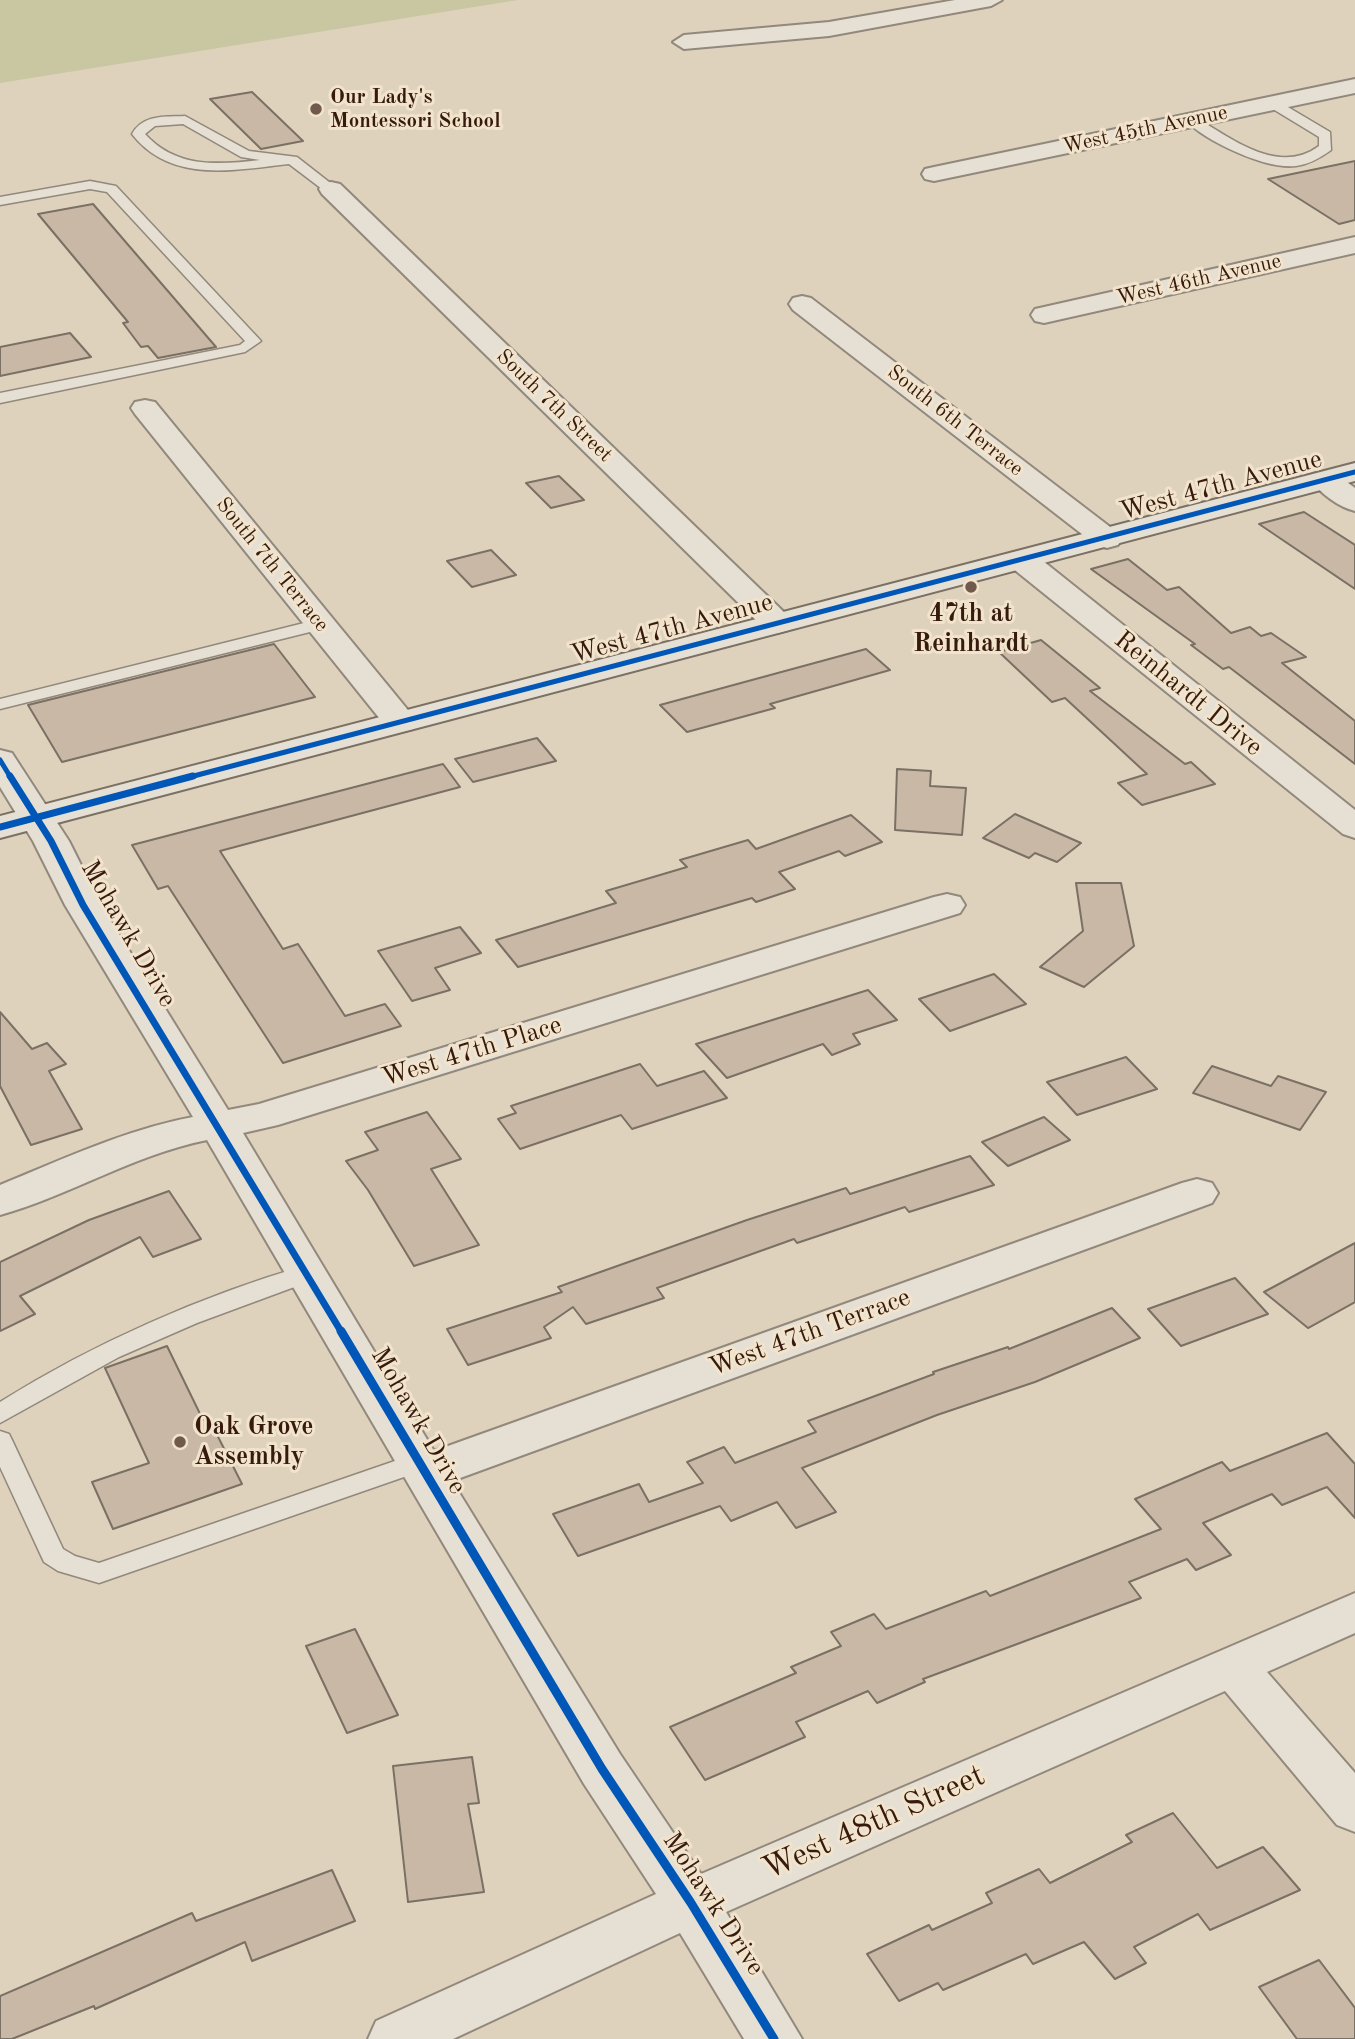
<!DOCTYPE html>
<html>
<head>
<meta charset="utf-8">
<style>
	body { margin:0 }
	canvas { display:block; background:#ded2bd }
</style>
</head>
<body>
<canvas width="1355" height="2039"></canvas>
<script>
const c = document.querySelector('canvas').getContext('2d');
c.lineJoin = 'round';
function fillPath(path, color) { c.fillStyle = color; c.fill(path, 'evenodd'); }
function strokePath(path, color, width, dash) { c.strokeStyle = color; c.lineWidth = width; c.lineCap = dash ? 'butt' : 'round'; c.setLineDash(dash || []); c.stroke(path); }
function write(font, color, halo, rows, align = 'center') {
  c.font = font + ' "Old Standard TT",serif'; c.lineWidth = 6; c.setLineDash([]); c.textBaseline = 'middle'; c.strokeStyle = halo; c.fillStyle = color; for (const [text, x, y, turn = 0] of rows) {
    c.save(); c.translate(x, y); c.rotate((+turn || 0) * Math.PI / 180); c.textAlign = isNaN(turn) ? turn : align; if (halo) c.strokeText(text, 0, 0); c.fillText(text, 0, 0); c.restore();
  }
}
fillPath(new Path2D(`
	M 0,0 L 518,0 L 0,83 Z`), '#c8c7a2');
const building = new Path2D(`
	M 252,92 L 303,141 L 261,149 L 210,99 Z
	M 1355,161 L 1355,220 L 1339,224 L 1268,179 Z
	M 93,204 L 216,347 L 158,358 L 148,346 L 141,347 L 123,323 L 128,322 L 38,214 Z
	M 70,333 L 91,357 L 0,376 L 0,347 Z
	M 559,476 L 584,500 L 551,508 L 526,483 Z
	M 1304,512 L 1355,545 L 1355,589 L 1259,524 Z
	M 491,550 L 516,575 L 472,587 L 447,561 Z
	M 1128,559 L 1167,590 L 1179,587 L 1231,633 L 1250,627 L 1261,636 L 1271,633 L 1306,657 L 1282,663 L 1355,721 L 1355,764 L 1229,667 L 1223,669 L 1191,645 L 1195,644 L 1091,569 Z
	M 1041,640 L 1100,688 L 1090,691 L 1185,764 L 1191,762 L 1215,784 L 1142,805 L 1118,783 L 1147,774 L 1065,698 L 1052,702 L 999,652 Z
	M 274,644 L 315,697 L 62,762 L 28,705 Z
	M 866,649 L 890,670 L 770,704 L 775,708 L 687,732 L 660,705 Z
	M 537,738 L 556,761 L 473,782 L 455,759 Z
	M 443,764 L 460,787 L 220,851 L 283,949 L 298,944 L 345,1016 L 385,1004 L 401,1026 L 283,1063 L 168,886 L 158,889 L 132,845 Z
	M 897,769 L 931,771 L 930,786 L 966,788 L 962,835 L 895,830 Z
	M 1015,814 L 1081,843 L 1057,862 L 1035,853 L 1029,858 L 983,838 Z
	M 851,815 L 882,842 L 845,856 L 839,851 L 779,872 L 795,889 L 756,902 L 752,898 L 518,967 L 496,940 L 616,903 L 606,891 L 687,867 L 680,860 L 748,840 L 756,849 Z
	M 1076,883 L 1121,883 L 1134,946 L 1084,987 L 1040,967 L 1083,931 Z
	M 460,927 L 481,953 L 435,968 L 450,990 L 412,1001 L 378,951 Z
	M 994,974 L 1026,1004 L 950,1031 L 919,999 Z
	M 868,990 L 897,1020 L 853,1034 L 860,1044 L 832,1055 L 823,1044 L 727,1078 L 696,1044 Z
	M 0,1012 L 32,1049 L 47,1043 L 66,1064 L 49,1071 L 82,1129 L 31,1145 L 0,1086 Z
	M 1126,1057 L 1157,1089 L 1077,1115 L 1047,1082 Z
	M 640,1064 L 657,1086 L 704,1071 L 727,1098 L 632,1129 L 621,1115 L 520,1149 L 498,1119 L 516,1113 L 511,1106 Z
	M 1212,1066 L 1271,1086 L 1278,1076 L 1326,1092 L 1300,1130 L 1193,1093 Z
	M 427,1112 L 461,1159 L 431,1169 L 479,1245 L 414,1266 L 368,1190 L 346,1161 L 378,1150 L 365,1132 Z
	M 1044,1117 L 1070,1140 L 1008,1166 L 982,1142 Z
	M 970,1156 L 994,1185 L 909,1212 L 905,1207 L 797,1243 L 794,1239 L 657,1288 L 664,1298 L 586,1324 L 573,1307 L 544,1327 L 551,1338 L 468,1365 L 447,1329 L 562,1292 L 558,1287 L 747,1220 L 846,1188 L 850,1194 Z
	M 169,1191 L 201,1239 L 153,1257 L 140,1237 L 20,1296 L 35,1314 L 0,1331 L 0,1262 L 89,1220 Z
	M 1355,1243 L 1355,1302 L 1308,1328 L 1264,1292 Z
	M 1235,1278 L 1268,1314 L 1181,1346 L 1148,1309 Z
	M 1112,1308 L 1140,1338 L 1035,1382 L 937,1415 L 802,1468 L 836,1512 L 796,1528 L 777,1502 L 731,1521 L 720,1506 L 578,1556 L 553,1514 L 639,1484 L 649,1502 L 703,1483 L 687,1462 L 724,1447 L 735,1463 L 816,1432 L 808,1421 L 934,1374 L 933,1372 L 1008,1347 L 1009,1349 Z
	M 167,1346 L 203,1420 L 209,1419 L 242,1484 L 113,1529 L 92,1482 L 149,1463 L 105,1368 Z
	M 1327,1433 L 1355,1464 L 1355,1518 L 1327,1487 L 1282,1505 L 1272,1494 L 1203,1523 L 1231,1555 L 1196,1570 L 1187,1559 L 1129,1582 L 1141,1598 L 923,1679 L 925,1682 L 877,1703 L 868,1691 L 796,1722 L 805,1737 L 705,1780 L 670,1727 L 796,1673 L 791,1667 L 841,1646 L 831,1632 L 874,1614 L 886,1629 L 986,1591 L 990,1596 L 1161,1529 L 1135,1499 L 1222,1462 L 1230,1471 Z
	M 355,1629 L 398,1715 L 347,1733 L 306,1646 Z
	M 472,1757 L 479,1803 L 468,1804 L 484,1892 L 408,1902 L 393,1766 Z
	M 1173,1813 L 1217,1868 L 1263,1847 L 1300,1890 L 1210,1930 L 1198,1914 L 1134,1947 L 1146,1963 L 1115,1979 L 1084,1942 L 1033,1964 L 1026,1954 L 943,1990 L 938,1983 L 899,2001 L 867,1954 L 929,1925 L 932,1930 L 992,1903 L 986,1893 L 1039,1869 L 1050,1883 L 1132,1842 L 1126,1835 Z
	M 332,1870 L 355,1921 L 252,1961 L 245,1942 L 95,2009 L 94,2006 L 12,2039 L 0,2039 L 0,1996 L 192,1913 L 196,1921 Z
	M 1319,1960 L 1355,2008 L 1355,2039 L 1297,2039 L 1259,1987 Z`);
fillPath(building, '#cab8a7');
strokePath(building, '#7a7063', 2);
const lane = new Path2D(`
	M 1268,100 L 1276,100 L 1330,132 L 1331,150 C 1320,158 1310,164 1296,166 C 1266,170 1205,141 1185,120 L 1195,117 C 1232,139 1279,176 1319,146 L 1319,137 L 1268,106 Z
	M 185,116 L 249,151 L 297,157 L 338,189 L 326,192 L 289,164 C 234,170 171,184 132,134 C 143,114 165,117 185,116 ZM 183,124 L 241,157 L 260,160 C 216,165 176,168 145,134 L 155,126 Z
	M 90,181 L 116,186 L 261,341 L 245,352 L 0,403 L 0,393 L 240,345 L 245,341 L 107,192 L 90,189 L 0,205 L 0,197 Z
	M 320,619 L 329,624 L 326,628 L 0,709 L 0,699 Z
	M 308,1265 L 316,1267 L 320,1273 L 316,1279 L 197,1323 L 119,1357 L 0,1423 L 0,1402 C 92,1344 203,1295 308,1265 Z
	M 0,1431 L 9,1434 L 12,1440 L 63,1549 L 75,1556 L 99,1563 L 418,1453 L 427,1455 L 431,1462 L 427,1469 L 99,1583 L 58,1571 L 44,1562 L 0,1467 Z`);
const street = new Path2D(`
	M 955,0 L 1002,0 L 991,6 L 829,36 L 684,49 L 673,42 L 684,35 L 829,22 Z
	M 1355,79 L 1355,93 L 934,181 L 925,179 L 922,174 L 925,169 L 934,167 Z
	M 331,182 L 340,184 L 788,616 L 793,623 L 788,630 L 777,633 L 766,630 L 322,194 L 319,189 L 322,184 Z
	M 1355,237 L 1355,253 L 1044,323 L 1035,321 L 1031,315 L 1035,309 L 1044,307 Z
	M 802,296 L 811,298 L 1118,533 L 1122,539 L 1118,545 L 1107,548 L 1096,545 L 793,310 L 789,304 L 793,298 Z
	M 145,400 L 155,402 L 412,715 L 417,722 L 412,729 L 400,732 L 388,729 L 135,414 L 131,408 L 135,402 Z
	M 1326,471 L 1336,474 L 1355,488 L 1355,511 C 1339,507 1321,494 1311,480 L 1316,474 Z
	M 1022,551 L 1033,553 L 1355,810 L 1355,838 L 1343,834 L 1011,567 L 1007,560 L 1011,553 Z
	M 0,750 L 12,753 L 69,841 L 101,905 L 228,1110 L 259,1104 L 934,897 L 947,894 L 960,897 L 965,905 L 960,913 L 278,1125 L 243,1133 L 434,1451 L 1182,1183 L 1197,1179 L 1212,1183 L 1218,1193 L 1212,1203 L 452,1481 L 620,1754 L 701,1874 L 1355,1593 L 1355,1633 L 1267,1672 L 1355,1773 L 1355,1832 L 1337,1825 L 1225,1691 L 726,1912 L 802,2039 L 744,2039 L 680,1933 L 453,2039 L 368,2039 L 376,2021 L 656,1894 L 584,1784 L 207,1140 C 133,1155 71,1195 0,1215 L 0,1185 C 63,1159 125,1130 193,1117 L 65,905 L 33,841 L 0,787 Z`);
const secondary = new Path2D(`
	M 1355,463 L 1355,481 L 0,838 L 0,816 Z`);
strokePath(lane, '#92887b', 3);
strokePath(street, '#92887b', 4);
strokePath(secondary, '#7a7063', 4);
fillPath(lane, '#e5dfd4');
fillPath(street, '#e5dfd4');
fillPath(secondary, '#e5dfd4');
strokePath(new Path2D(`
	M 0,760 L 11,778
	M 186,778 L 1355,472`), '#0057b8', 5);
strokePath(new Path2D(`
	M 10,776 L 51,841 L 83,905 L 342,1333
	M 0,827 L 193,776`), '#0057b8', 7);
strokePath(new Path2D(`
	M 341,1331 L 602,1769 L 691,1903 L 774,2039`), '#0057b8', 9);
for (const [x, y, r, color] of [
	[316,109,7,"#715a4b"],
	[971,587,7,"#715a4b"],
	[180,1442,7,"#715a4b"]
]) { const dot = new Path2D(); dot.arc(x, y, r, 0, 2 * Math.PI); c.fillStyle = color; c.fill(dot); strokePath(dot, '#f2e4cc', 2.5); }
write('bold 21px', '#361a0d', '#f2e4cc', [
	["Our Lady's",330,97],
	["Montessori School",330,121]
], 'left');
write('21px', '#361a0d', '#f2e4cc', [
	["West 45th Avenue",1145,130,-12],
	["West 46th Avenue",1199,280,-13],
	["South 7th Street",554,406,44],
	["South 6th Terrace",955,421,38],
	["South 7th Terrace",272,565,51]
]);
write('26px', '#361a0d', '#f2e4cc', [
	["West 47th Avenue",1221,486,-15],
	["West 47th Avenue",672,629,-15],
	["Reinhardt Drive",1188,694,39],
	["Mohawk Drive",128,934,60],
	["West 47th Place",472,1052,-17],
	["West 47th Terrace",810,1333,-20],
	["Mohawk Drive",418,1421,60],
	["Mohawk Drive",713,1904,57]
]);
write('bold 26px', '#361a0d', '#f2e4cc', [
	["47th at",971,614],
	["Reinhardt",971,644],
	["Oak Grove",194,1427,"left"],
	["Assembly",194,1457,"left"]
]);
write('32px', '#361a0d', '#f2e4cc', [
	["West 48th Street",874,1823,-24]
]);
</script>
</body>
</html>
